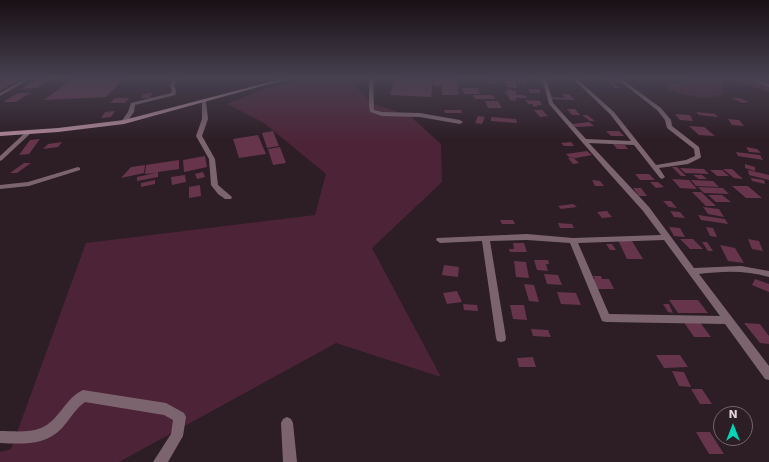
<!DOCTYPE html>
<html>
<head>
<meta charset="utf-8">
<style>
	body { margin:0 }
	#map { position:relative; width:769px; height:462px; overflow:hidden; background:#2d1d24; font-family:"DejaVu Sans",sans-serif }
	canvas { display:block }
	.north { position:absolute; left:713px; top:406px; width:40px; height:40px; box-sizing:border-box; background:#2d1d24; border:1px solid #74666c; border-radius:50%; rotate:0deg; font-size:11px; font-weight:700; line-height:16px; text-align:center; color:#ded3d7 }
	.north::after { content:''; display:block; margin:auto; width:14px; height:18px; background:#00d5b7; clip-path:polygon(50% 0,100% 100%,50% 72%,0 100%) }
</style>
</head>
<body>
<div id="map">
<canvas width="769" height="462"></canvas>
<div class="north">N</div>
</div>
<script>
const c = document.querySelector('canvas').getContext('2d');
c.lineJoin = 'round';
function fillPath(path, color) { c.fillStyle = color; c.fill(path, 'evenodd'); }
fillPath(new Path2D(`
	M 693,78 L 769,78 L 769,92 L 742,83 L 724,81 L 721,84 L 723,94 C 706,102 685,95 668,89 L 668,85 L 689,81 Z
	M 349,81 L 374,104 L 410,116 L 441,144 L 442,182 L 372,248 L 441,377 L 336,343 L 119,462 L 0,462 L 0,452 L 11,449 L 86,243 L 315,215 L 326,174 L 264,123 L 227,104 L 266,88 L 298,82 Z`), '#4d2437');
fillPath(new Path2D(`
	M 0,78 L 22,78 L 0,91 Z
	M 37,78 L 52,78 L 37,88 L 21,89 Z
	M 74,78 L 125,78 L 106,97 L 44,100 Z
	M 400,78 L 433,78 L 431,97 L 390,95 L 395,80 L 399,80 Z
	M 434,78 L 442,78 L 441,86 L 433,86 Z
	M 442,78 L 457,78 L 458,95 L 442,95 Z
	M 493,78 L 501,78 L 501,80 L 496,79 L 495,84 L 487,83 L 488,79 L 492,79 Z
	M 504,78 L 515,78 L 517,88 L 507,87 L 506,83 L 503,83 Z
	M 518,78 L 527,78 L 526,84 L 517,83 Z
	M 603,78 L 616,79 L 620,83 L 613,83 L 619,88 L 615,88 Z
	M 462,88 L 478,88 L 480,94 L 464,94 Z
	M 507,88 L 515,91 L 517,95 L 525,95 L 527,98 L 515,98 L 517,101 L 510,100 L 505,91 L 509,91 Z
	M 528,89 L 539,89 L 541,93 L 530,93 Z
	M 18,93 L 30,93 L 16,102 L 3,102 Z
	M 153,93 L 149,98 L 140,98 L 144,94 Z
	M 562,94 L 569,94 L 575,100 L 552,99 L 551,97 L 565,98 Z
	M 473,95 L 493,95 L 495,99 L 475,99 Z
	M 115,98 L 129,98 L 125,103 L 110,103 Z
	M 732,98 L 739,98 L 749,102 L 742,103 Z
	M 526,100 L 540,101 L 542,105 L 537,105 L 537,107 L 533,106 L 532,104 L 528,104 Z
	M 485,101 L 498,101 L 502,108 L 488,108 Z
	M 567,109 L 575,109 L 580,115 L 572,115 Z
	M 444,110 L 461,110 L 462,113 L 445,113 Z
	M 534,110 L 542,110 L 548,116 L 540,117 Z
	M 115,111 L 111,117 L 101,118 L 105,112 Z
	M 696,112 L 715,114 L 718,117 L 699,115 Z
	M 675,114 L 690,115 L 693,121 L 680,120 Z
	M 582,115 L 587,115 L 595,121 L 590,121 Z
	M 478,116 L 485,117 L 482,124 L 475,123 Z
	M 491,117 L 516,119 L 517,123 L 491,121 Z
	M 728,119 L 739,120 L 744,126 L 732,125 Z
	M 589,122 L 594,126 L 576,127 L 572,124 Z
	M 689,126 L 704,127 L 715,136 L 699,135 Z
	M 273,131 L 279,146 L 267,148 L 262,133 Z
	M 606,131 L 619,131 L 624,136 L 611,136 Z
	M 258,135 L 266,154 L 239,158 L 233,139 Z
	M 40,139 L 29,154 L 19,155 L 30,140 Z
	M 62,142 L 58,147 L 43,149 L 48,144 Z
	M 571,142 L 574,146 L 564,146 L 561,143 Z
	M 613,144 L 625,145 L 628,149 L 617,149 Z
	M 280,147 L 286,163 L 273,165 L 268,149 Z
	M 746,147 L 757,149 L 761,153 L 749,152 Z
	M 587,151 L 592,155 L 576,158 L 569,157 L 566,154 Z
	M 736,152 L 760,155 L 763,160 L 738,156 Z
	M 205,156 L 207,167 L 184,172 L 183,160 Z
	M 573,157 L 579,163 L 573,164 L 568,158 Z
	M 179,160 L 179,169 L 158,172 L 158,177 L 137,181 L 137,177 L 156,173 L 145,174 L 146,165 Z
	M 24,163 L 31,163 L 17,173 L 10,173 Z
	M 745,164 L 755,167 L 755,171 L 745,168 Z
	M 145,165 L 144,173 L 121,178 L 131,167 Z
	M 672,167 L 677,167 L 686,176 L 681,176 Z
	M 680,168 L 704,169 L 709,174 L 685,173 Z
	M 723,169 L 732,169 L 743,179 L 734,178 Z
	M 710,170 L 722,170 L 729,176 L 717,176 Z
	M 748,170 L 769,175 L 769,180 L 749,175 Z
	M 203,172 L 205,177 L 197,179 L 195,174 Z
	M 635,174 L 649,174 L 655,180 L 640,180 Z
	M 185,175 L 186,182 L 172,185 L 171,177 Z
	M 693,175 L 702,175 L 707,179 L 699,179 Z
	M 751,178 L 764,180 L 765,184 L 752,181 Z
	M 672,179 L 689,180 L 697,189 L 680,188 Z
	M 155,180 L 155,184 L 141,187 L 141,183 Z
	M 592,180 L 600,181 L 604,186 L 595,186 Z
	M 691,180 L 713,181 L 719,187 L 696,186 Z
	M 650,182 L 658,182 L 664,187 L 656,188 Z
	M 200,185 L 201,196 L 189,198 L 189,187 Z
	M 732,186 L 748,186 L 762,198 L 746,198 Z
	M 698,187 L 723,188 L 729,194 L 704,193 Z
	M 633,188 L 641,188 L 647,196 L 639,196 Z
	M 692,192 L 701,192 L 716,206 L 706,206 Z
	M 708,195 L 722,195 L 731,202 L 716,202 Z
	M 663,201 L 671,201 L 677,208 L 669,207 Z
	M 573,204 L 577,207 L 561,209 L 558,206 Z
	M 703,207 L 719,209 L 724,217 L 708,214 Z
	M 607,211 L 612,217 L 602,218 L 597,212 Z
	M 670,211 L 680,212 L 685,218 L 674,217 Z
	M 698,215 L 725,219 L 728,224 L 701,220 Z
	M 500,220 L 513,220 L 515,224 L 502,224 Z
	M 558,223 L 572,224 L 574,228 L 560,228 Z
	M 669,227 L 680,228 L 685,237 L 674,236 Z
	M 706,227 L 713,228 L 717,237 L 710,236 Z
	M 680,239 L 693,239 L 703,249 L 690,249 Z
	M 748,239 L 759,241 L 763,251 L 752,249 Z
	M 618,240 L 632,241 L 643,259 L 627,259 Z
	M 702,242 L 707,242 L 713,251 L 708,251 Z
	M 513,243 L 524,243 L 527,252 L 510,252 L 509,249 L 514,249 Z
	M 606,244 L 612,244 L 616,250 L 610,250 Z
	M 720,245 L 735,248 L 744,263 L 728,261 Z
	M 534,260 L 548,260 L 549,264 L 546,264 L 548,271 L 537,270 Z
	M 514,261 L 526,262 L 529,278 L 516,277 Z
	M 444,265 L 459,267 L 458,277 L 442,275 Z
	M 544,274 L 558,275 L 562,285 L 547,284 Z
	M 593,276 L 601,276 L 602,279 L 609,279 L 614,289 L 594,289 L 588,279 L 595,279 Z
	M 755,279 L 769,284 L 769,292 L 752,285 Z
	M 524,284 L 534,285 L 539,302 L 529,301 Z
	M 457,291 L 462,302 L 447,304 L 443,293 Z
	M 557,292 L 576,293 L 581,305 L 561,304 Z
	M 669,300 L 698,300 L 708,313 L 678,313 Z
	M 463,304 L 477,305 L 478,311 L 464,310 Z
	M 663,304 L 669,304 L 673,313 L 668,312 Z
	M 510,305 L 524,305 L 527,320 L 513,319 Z
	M 683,321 L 699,321 L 711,337 L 694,337 Z
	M 744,323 L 760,324 L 769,336 L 769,344 L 760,343 Z
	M 531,329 L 548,330 L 551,337 L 533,336 Z
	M 656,355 L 680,355 L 688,367 L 664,368 Z
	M 533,357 L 536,367 L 519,367 L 517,358 Z
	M 672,371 L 684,372 L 691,387 L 679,386 Z
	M 691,389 L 702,389 L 712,404 L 700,404 Z
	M 696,432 L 710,432 L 724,454 L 709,454 Z`), '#66354b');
fillPath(new Path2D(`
	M 27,78 L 31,78 L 0,96 L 0,93 Z
	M 175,78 L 179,78 L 174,85 L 176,91 L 175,95 L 135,105 L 134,112 L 126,123 L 122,123 L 121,122 L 128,112 L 131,103 L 171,93 L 172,91 L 170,85 Z
	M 369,78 L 373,78 L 374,110 L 382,112 L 420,113 L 460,120 L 463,122 L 460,124 L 420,117 L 382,116 L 370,112 L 369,105 Z
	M 542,78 L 546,78 L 553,103 L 586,139 L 631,141 L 610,114 L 572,78 L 576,78 L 614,112 L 656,165 L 686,160 L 695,156 L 694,149 L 667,128 L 665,120 L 657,110 L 616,78 L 620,78 L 661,108 L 671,120 L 672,126 L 699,147 L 701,157 L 700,158 L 688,164 L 659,168 L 665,177 L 662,179 L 660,178 L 634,145 L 589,143 L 649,207 L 694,268 L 741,266 L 769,271 L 769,277 C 745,270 723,271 699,274 L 769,366 L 769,380 L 765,379 L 725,324 L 606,322 L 602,321 L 570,243 L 527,240 L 490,241 L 506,338 L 505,341 L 501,342 L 497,341 L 496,338 L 482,241 L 440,243 L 436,240 L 437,238 L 527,234 L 573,238 L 661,235 L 643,211 L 609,173 L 549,104 ZM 664,240 L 720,316 L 609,314 L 578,243 Z
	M 747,78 L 752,78 L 769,84 L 769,87 Z
	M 202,100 L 206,101 L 208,119 L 202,136 L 215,159 L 218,185 L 232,197 L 231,199 L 225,199 L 218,194 L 211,185 L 209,159 L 196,136 L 202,119 Z
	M 27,131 L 32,132 L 2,160 L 0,161 L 0,156 Z
	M 78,167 L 80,168 L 80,170 L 29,186 L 0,189 L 0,185 L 28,182 Z
	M 83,390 L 166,403 L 184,413 L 186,417 L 183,436 L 168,462 L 153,462 L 171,434 L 173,420 L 164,415 L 85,402 C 75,409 70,419 62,428 C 45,446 22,444 0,443 L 0,431 C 13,431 29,433 41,428 C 59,421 65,398 83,390 Z
	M 287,417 L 291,419 L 293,423 L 297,462 L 283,462 L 281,423 L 283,419 Z`), '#7c646e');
fillPath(new Path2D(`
	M 285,78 L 291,78 L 124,124 L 58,132 L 0,136 L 0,132 L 58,128 L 124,120 Z`), '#b08999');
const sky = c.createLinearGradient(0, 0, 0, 142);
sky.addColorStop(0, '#191014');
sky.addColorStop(0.55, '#464050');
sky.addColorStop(1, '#46405000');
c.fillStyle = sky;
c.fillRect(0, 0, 769, 142);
</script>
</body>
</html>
